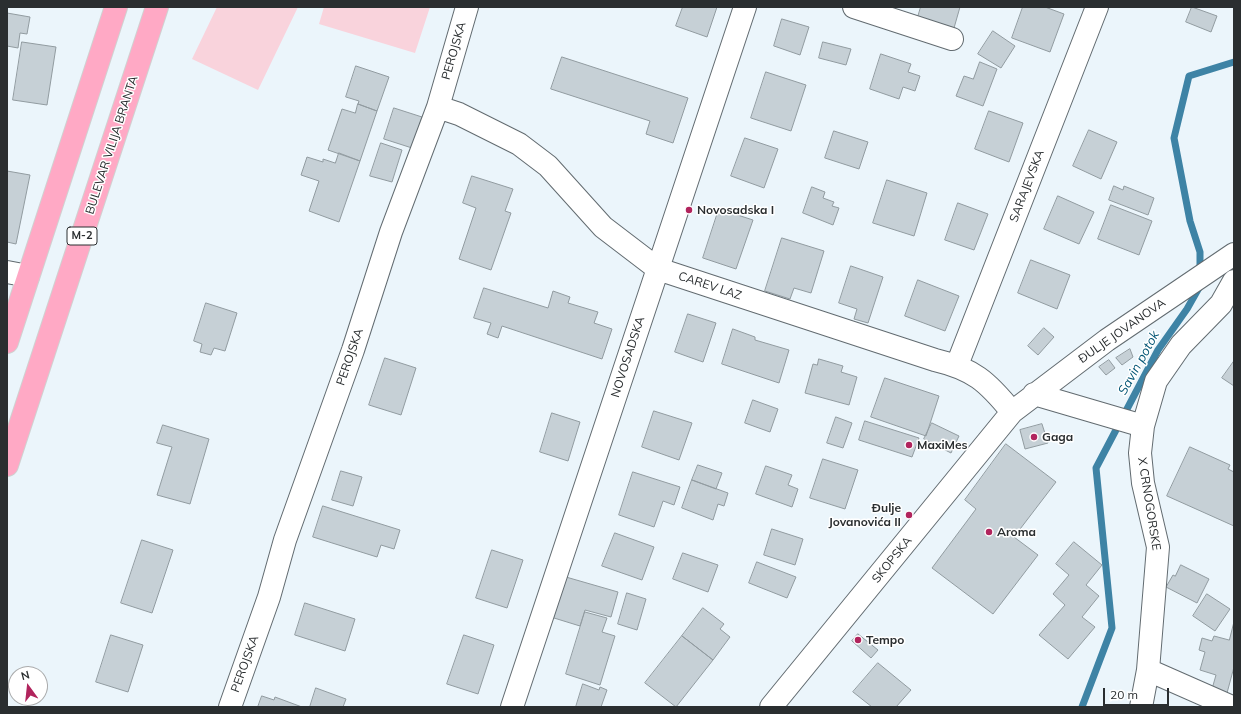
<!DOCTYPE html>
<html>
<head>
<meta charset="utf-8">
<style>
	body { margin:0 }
	#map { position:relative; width:1241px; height:714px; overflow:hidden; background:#ebf5fb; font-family:Mulish,sans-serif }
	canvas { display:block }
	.frame { position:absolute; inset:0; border:8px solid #2a2e30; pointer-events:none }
	.north { position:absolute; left:8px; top:666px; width:40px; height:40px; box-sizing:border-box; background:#fff; border:1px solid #aaabac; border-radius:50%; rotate:345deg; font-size:11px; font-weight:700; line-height:16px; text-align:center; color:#2a2e30 }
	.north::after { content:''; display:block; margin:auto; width:14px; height:18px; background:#b1245d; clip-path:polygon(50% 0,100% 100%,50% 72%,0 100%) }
	.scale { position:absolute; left:1103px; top:688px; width:66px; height:18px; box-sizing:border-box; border:2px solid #2a2e30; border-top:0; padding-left:5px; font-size:12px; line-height:14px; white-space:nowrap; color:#2a2e30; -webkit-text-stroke:3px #fff; paint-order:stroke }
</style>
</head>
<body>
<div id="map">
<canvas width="1241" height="714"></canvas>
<div class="frame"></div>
<div class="north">N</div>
<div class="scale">20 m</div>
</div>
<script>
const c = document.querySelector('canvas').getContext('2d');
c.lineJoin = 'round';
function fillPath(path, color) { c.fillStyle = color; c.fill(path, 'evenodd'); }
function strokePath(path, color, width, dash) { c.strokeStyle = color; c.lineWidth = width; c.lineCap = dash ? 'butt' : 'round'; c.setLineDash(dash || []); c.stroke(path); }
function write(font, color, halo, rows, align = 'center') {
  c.font = font + ' Mulish,sans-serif'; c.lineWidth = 3; c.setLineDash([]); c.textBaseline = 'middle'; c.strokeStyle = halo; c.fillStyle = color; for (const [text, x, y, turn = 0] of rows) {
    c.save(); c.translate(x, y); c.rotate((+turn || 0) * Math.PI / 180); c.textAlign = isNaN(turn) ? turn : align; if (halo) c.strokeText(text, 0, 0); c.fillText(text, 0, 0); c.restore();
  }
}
fillPath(new Path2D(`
	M 217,7 L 298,7 L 258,90 L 192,59 Z
	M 324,7 L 430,7 L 415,53 L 319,24 Z`), '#f9d3dc');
strokePath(new Path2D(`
	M 1200,272 L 1200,252 L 1190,221 L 1174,138 L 1189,76 L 1234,62
	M 1082,707 L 1112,628 L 1096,468 L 1158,350 L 1187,309 L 1200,286`), '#3e83a5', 7);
const building = new Path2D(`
	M 683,7 L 717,7 L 707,37 L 676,26 Z
	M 921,7 L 960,7 L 954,28 L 918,17 Z
	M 1023,7 L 1045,7 L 1064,14 L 1050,52 L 1012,38 Z
	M 1192,7 L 1217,16 L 1211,32 L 1186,22 Z
	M 7,13 L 30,17 L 27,34 L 20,33 L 18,48 L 7,46 Z
	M 782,19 L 809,27 L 800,55 L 774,46 Z
	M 993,31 L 1015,46 L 1001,68 L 978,54 Z
	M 22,42 L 56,47 L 47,105 L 13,100 Z
	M 823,42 L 851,49 L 846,65 L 819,58 Z
	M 881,54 L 911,64 L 908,72 L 920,76 L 915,91 L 903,87 L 899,99 L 870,89 Z
	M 562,57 L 688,98 L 673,143 L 646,134 L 650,121 L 551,89 Z
	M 980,62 L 997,69 L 983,106 L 956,96 L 964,76 L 973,79 Z
	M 356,66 L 389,77 L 377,111 L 358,104 L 359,101 L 346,97 Z
	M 766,72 L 806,85 L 791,131 L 751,118 Z
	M 358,104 L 377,111 L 360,161 L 328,150 L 342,109 L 355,113 Z
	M 394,108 L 422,117 L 412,148 L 384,139 Z
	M 989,111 L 1023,123 L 1009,162 L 975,149 Z
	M 1089,130 L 1117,142 L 1101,179 L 1073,166 Z
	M 834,131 L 868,142 L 859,169 L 825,158 Z
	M 745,138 L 778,149 L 764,188 L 731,176 Z
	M 381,143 L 402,150 L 392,182 L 370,176 Z
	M 339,153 L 360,161 L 339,222 L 309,211 L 319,181 L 301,175 L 307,157 L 323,162 L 323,159 L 335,163 Z
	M 7,171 L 30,175 L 16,244 L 7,242 Z
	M 472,176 L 513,189 L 505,211 L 511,213 L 491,270 L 459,259 L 476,208 L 463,203 Z
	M 887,180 L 927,193 L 914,236 L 873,223 Z
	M 1114,186 L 1123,190 L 1124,186 L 1154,198 L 1148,215 L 1109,200 Z
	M 812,187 L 825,192 L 823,198 L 834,202 L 832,206 L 839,208 L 833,225 L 803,213 Z
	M 1058,196 L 1094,212 L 1079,244 L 1044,229 Z
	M 958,203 L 988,214 L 974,250 L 945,240 Z
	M 1111,205 L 1152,221 L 1139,255 L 1098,239 Z
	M 719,209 L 753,220 L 736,269 L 703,258 Z
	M 782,238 L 824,251 L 811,293 L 794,288 L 790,299 L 765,291 Z
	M 1031,260 L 1070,275 L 1057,309 L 1018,293 Z
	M 851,266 L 883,277 L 868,323 L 854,319 L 857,309 L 839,303 Z
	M 918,280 L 959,296 L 945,331 L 905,316 Z
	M 484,288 L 548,308 L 553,291 L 570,297 L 568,303 L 598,312 L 594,323 L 612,329 L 602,359 L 502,326 L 498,338 L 487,334 L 491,323 L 474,318 Z
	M 206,303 L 237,313 L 225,351 L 214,348 L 211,355 L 200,352 L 202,344 L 194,341 Z
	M 688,314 L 716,323 L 703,362 L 675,352 Z
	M 1044,328 L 1054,337 L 1038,355 L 1028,346 Z
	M 733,329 L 755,337 L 755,340 L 789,350 L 779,383 L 722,364 Z
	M 1130,349 L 1133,357 L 1122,365 L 1116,358 Z
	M 385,358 L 416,368 L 401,415 L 369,405 Z
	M 819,359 L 843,366 L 841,372 L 857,377 L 849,405 L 805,393 L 813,364 L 817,365 Z
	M 1109,360 L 1115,368 L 1106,375 L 1099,367 Z
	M 1234,361 L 1234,386 L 1222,378 Z
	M 885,378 L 939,396 L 926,436 L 871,417 Z
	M 753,400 L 778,409 L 770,432 L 745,423 Z
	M 654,411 L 692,423 L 679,460 L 642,447 Z
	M 552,413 L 580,422 L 568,461 L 540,452 Z
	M 836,417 L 852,423 L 843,448 L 827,443 Z
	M 865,421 L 919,438 L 912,457 L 859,440 Z
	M 932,423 L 959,436 L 951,453 L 924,439 Z
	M 1042,424 L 1048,443 L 1025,449 L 1020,430 Z
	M 163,425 L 209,439 L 190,504 L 157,495 L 172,447 L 157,443 Z
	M 1006,444 L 1056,482 L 1014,537 L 1038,555 L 993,614 L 932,568 L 976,509 L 965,500 Z
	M 1190,447 L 1230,465 L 1228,469 L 1234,472 L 1234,526 L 1167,496 Z
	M 823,459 L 858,470 L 845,509 L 810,498 Z
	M 698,465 L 722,473 L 716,489 L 692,480 Z
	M 766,466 L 792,475 L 788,485 L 798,489 L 792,507 L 756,494 Z
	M 341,471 L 362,477 L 353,506 L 332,500 Z
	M 633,472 L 680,487 L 674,505 L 663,501 L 654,527 L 619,515 Z
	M 692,480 L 728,493 L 724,506 L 718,504 L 713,520 L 682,508 Z
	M 323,506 L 400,530 L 394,549 L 381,545 L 377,557 L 313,537 Z
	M 772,529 L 803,539 L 795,565 L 764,555 Z
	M 615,533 L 654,547 L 642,580 L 602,566 Z
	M 142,540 L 173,550 L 152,613 L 121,603 Z
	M 1074,542 L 1102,565 L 1086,585 L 1099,596 L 1082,617 L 1095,627 L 1068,659 L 1039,635 L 1065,605 L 1053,594 L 1069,575 L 1056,564 Z
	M 492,550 L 523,560 L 507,608 L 476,598 Z
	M 683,553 L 718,565 L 708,592 L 673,579 Z
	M 757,562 L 796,577 L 787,598 L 749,583 Z
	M 1181,565 L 1209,579 L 1197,603 L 1166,587 L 1173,575 L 1175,576 Z
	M 566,577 L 618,592 L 611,617 L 585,610 L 580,626 L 554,618 Z
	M 627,593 L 646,599 L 637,630 L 618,624 Z
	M 1207,594 L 1230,609 L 1215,631 L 1193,616 Z
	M 305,603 L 355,619 L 345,651 L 295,635 Z
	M 703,608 L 724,624 L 720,629 L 730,637 L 713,660 L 682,636 Z
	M 585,612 L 607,618 L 602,632 L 615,636 L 600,685 L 566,674 Z
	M 1234,622 L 1234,667 L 1227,693 L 1212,689 L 1216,675 L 1200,670 L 1205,652 L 1199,650 L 1202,638 L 1212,641 L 1214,636 L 1229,640 Z
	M 858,634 L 878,650 L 871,658 L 852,641 Z
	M 111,635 L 143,645 L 128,692 L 96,682 Z
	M 464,635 L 494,645 L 478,694 L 447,684 Z
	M 682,636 L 713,660 L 676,707 L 645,683 Z
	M 878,663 L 911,690 L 896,707 L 872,707 L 853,692 Z
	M 583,684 L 599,690 L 600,687 L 607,690 L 601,707 L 576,707 Z
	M 316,688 L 346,699 L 343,707 L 310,707 Z
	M 262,696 L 274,700 L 275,697 L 302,707 L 258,707 Z`);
fillPath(building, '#c6d0d6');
strokePath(building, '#919ba0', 1);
const minor = new Path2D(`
	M 854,7 L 952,39
	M 438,107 L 459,114 L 519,144 L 548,166 L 603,227 L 658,269 L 935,360 C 973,369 987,381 1012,412
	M 7,272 L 28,276
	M 957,365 L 1097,7
	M 1034,394 L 1143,426
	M 1148,670 L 1232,707
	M 230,707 L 269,597 L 285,540 L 353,350 L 391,232 L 438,107 L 467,7
	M 512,707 L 745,7
	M 771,707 L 1012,412 L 1107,340 L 1234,254
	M 1141,707 L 1148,670 L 1158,547 L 1143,483 L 1140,453 L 1143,426 L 1156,381 L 1181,345 L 1221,304 L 1234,281`);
const major = new Path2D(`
	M 7,342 L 116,7
	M 7,465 L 157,7`);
strokePath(minor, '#626b70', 24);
strokePath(major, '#d0d1d1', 24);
strokePath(minor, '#fff', 22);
strokePath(major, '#ffa9c5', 22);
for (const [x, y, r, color] of [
	[689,210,4,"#b1245d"],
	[1034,437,4,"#b1245d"],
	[909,445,4,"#b1245d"],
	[909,515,4,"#b1245d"],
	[989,532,4,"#b1245d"],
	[858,640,4,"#b1245d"]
]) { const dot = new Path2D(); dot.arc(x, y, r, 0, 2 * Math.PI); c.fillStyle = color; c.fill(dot); strokePath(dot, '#fff', 1.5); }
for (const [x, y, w] of [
	[82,236,30]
]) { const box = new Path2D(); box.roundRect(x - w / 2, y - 9, w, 18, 3); c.fillStyle = '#fff'; c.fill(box); strokePath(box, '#2a2e30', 1); }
write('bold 11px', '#2a2e30', null, [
	["M-2",82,236]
]);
write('12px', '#2a2e30', '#fff', [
	["PEROJSKA",454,51,-74],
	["BULEVAR VILIJA BRANTA",112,145,-72],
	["SARAJEVSKA",1027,186,-69],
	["CAREV LAZ",710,286,18],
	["ĐULJE JOVANOVA",1122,331,-35],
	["PEROJSKA",350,357,-71],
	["NOVOSADSKA",628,357,-72],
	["X CRNOGORSKE",1149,504,81],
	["SKOPSKA",892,560,-51],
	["PEROJSKA",245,664,-70]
]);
write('bold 12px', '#2a2e30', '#fff', [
	["Novosadska I",697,210],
	["Gaga",1042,437],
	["MaxiMes",917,445],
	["Đulje",901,508,"right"],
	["Jovanovića II",901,522,"right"],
	["Aroma",997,532],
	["Tempo",866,640]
], 'left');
write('italic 13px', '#015474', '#fff', [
	["Savin potok",1139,363,-61]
]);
</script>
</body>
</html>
